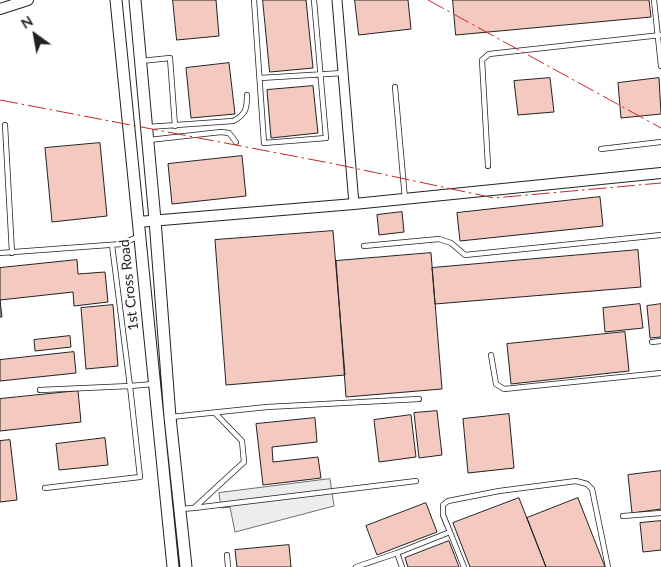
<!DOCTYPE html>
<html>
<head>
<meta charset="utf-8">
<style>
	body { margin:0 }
	#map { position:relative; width:661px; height:567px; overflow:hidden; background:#fff; font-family:Lato,sans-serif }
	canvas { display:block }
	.north { position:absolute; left:10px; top:10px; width:50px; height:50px; -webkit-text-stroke:4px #fff; paint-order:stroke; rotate:328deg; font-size:14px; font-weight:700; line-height:20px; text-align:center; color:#222 }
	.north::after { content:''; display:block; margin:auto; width:18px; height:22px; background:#222; clip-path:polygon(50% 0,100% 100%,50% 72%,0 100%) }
</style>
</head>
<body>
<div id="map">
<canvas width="661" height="567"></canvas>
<div class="north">N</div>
</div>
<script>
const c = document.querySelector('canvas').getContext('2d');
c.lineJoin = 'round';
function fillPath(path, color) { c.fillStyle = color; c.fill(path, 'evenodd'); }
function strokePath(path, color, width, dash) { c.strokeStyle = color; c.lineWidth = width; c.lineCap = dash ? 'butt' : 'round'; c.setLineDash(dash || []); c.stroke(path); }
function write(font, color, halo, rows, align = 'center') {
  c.font = font + ' Lato,sans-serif'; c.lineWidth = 4; c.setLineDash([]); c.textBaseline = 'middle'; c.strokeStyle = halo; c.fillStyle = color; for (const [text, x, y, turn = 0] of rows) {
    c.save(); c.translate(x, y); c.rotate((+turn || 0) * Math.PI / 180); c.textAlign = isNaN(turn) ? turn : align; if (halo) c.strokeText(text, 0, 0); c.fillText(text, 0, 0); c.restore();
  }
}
const parking = new Path2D(`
	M 330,479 L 334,506 L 235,532 L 230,507 L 221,508 L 219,493 Z`);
fillPath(parking, '#ededed');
strokePath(parking, '#6f6f6f', 1);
const building = new Path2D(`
	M 173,0 L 216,0 L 219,36 L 177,40 Z
	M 263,0 L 306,0 L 313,68 L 270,72 Z
	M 355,0 L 408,0 L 411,29 L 359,35 Z
	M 453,0 L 649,0 L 651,17 L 456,35 Z
	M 229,63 L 235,114 L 191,118 L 186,68 Z
	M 550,78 L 554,112 L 518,115 L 514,81 Z
	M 659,78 L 661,114 L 621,118 L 618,83 Z
	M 313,86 L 318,133 L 271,138 L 267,90 Z
	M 100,143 L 107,216 L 52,222 L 45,148 Z
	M 242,156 L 246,196 L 172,204 L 168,164 Z
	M 600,197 L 603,226 L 460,241 L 457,213 Z
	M 402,212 L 404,232 L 379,235 L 377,215 Z
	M 333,231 L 345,375 L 226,385 L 215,240 Z
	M 638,250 L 641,287 L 435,304 L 432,268 Z
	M 431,253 L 442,389 L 346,397 L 336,261 Z
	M 77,260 L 78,274 L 105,272 L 108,302 L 74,306 L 73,292 L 0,300 L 2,317 L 0,317 L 0,268 Z
	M 640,304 L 643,328 L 605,332 L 603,308 Z
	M 661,304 L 661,337 L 650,338 L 647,306 Z
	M 113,305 L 118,366 L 86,369 L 81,308 Z
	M 625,332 L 629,371 L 511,384 L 507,344 Z
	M 70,336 L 71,347 L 35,351 L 34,340 Z
	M 74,352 L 76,373 L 0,381 L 0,360 Z
	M 78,391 L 81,422 L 0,431 L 0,399 Z
	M 437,411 L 442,455 L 419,458 L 414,413 Z
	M 509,414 L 514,468 L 468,473 L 463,419 Z
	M 411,415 L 416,457 L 379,462 L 374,420 Z
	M 315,418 L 317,442 L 272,447 L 273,462 L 318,457 L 321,478 L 263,485 L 256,424 Z
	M 105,438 L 108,465 L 59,470 L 56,444 Z
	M 10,440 L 17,500 L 0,502 L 0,441 Z
	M 661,471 L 661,509 L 632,513 L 628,475 Z
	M 519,498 L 546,567 L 470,567 L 453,523 Z
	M 578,498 L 605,567 L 546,567 L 527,518 Z
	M 426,503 L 437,532 L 377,555 L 366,526 Z
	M 661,521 L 661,550 L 643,552 L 640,523 Z
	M 449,541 L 459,567 L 408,567 L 405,558 Z
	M 289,545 L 291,567 L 237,567 L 235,550 Z`);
fillPath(building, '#f3c9c0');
strokePath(building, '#222', 1);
const service = new Path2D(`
	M 254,0 L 264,143 L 326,138 L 314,0
	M 654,0 L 661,66
	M 141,61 L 170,58 L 175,126
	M 260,78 L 343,73
	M 395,87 L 405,199
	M 5,125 L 12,253
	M 148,127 L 233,121 C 246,115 247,108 247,95
	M 149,140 L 221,132 L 229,133 L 236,142
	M 601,149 L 661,142
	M 488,166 L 482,60 L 489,54 L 661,35
	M 112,245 L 130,386 L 153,384
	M 364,246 L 439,239 L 451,243 L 465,255 L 661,235
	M 0,253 L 122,244 L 139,236
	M 652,342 L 661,341
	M 491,355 L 496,384 L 504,389 L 661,373
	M 40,390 L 130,386 L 140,477 L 45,488
	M 171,417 L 267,407 L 419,399
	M 194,508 L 416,481
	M 181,509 L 194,508 L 244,462 L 242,441 L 215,413
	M 623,516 L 661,513
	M 450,532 L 464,567
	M 397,553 L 450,532 L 443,515 L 443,505 L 448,501 L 499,491 L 576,481 L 587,484 L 592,489 L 608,567
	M 227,555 L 228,567
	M 356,567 L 397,553 L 402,567`);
const minor = new Path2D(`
	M 337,0 L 354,204`);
const tertiary = new Path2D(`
	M 0,9 L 28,0
	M 138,222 L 354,204 L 661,173`);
const secondary = new Path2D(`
	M 116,0 L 173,567
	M 135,0 L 155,220 L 170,417 L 186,567`);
strokePath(service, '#222', 6);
strokePath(minor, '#222', 11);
strokePath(tertiary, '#222', 12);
strokePath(secondary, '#222', 13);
strokePath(service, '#fff', 4.5);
strokePath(minor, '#fff', 9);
strokePath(tertiary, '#fff', 10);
strokePath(secondary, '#fff', 11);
strokePath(new Path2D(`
	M 428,0 L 661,128
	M 0,100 L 335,164 L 494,198 L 661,183`), '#c62828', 1, [18, 4, 2.5, 4]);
write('14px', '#222', '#fff', [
	["1st Cross Road",129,285,-96]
]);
</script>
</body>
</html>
